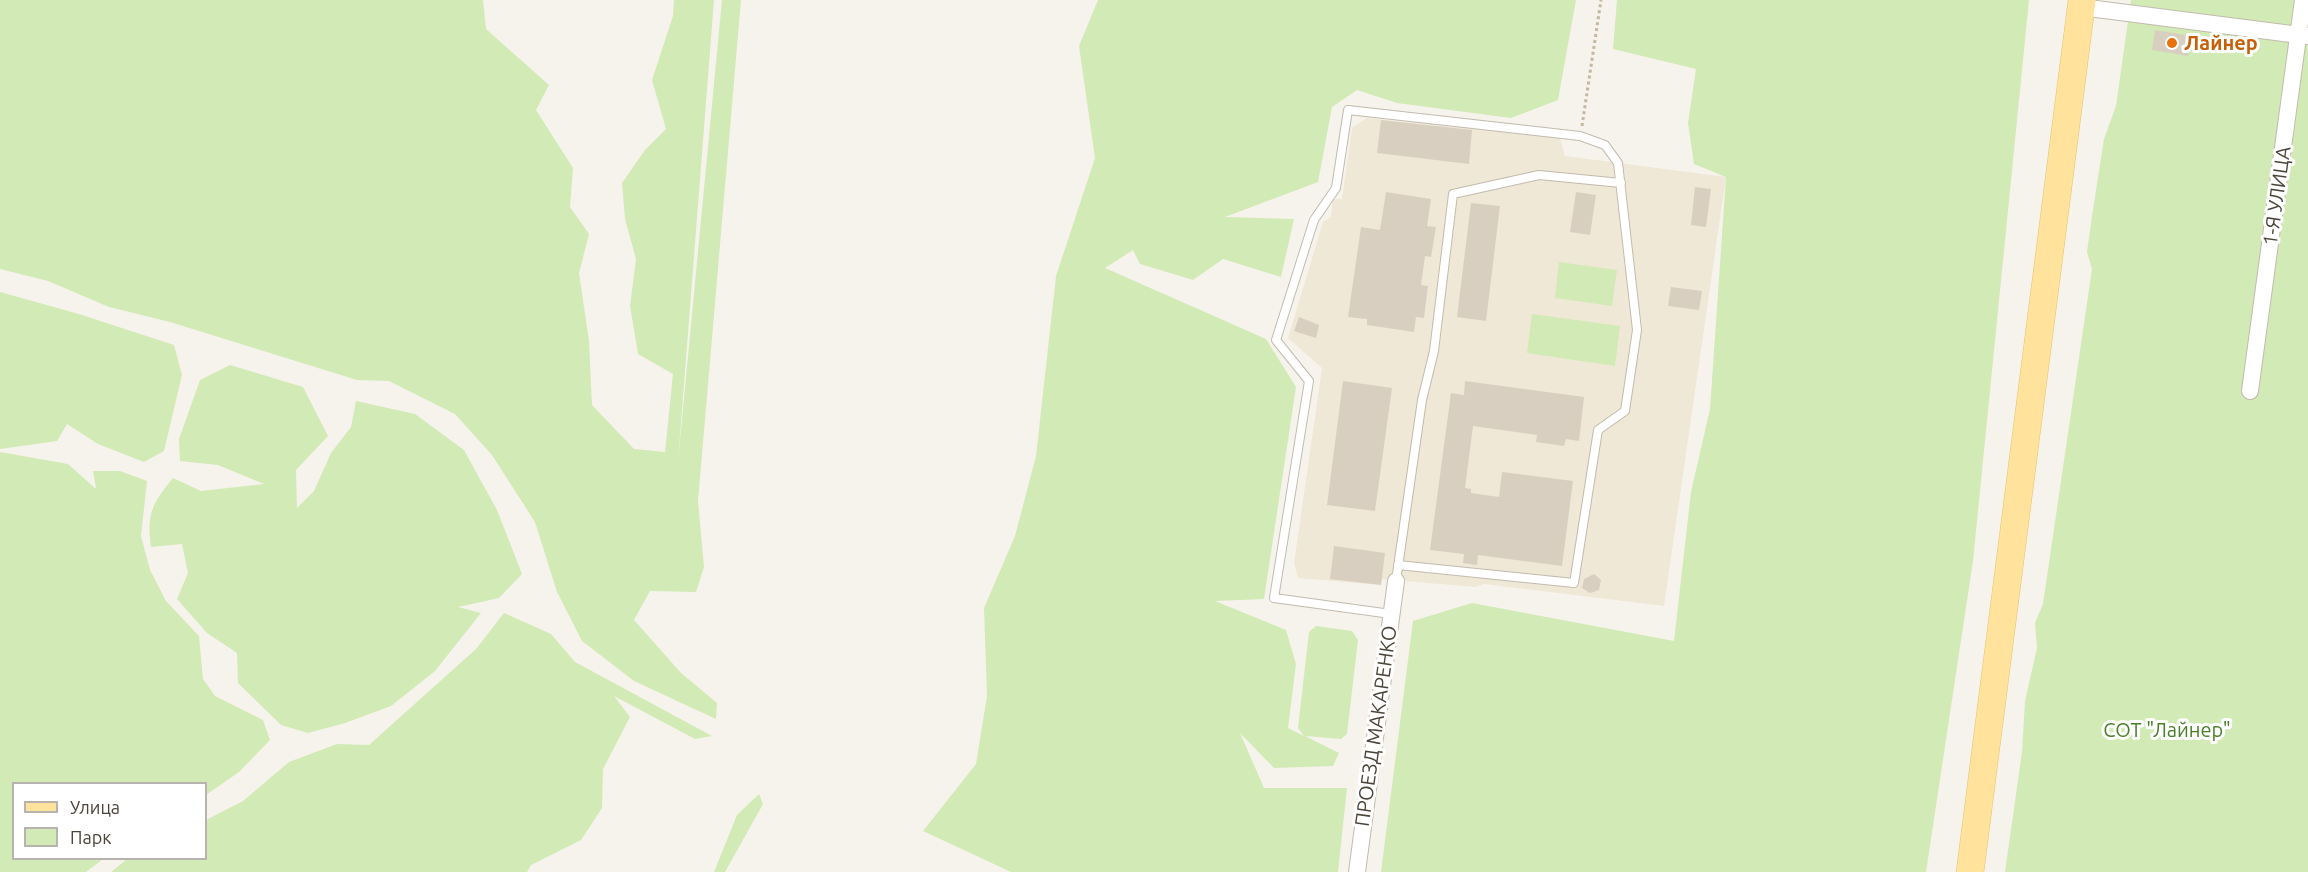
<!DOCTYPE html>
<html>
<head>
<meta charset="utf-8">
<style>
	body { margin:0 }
	#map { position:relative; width:2308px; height:872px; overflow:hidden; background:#f6f3ec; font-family:Ubuntu,sans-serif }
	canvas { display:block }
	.legend { position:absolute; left:12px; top:782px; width:195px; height:78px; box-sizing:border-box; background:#fff; border:2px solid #b7b4b0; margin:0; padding:8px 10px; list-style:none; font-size:18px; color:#4b4439 }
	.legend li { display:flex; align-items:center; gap:12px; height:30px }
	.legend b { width:30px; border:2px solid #b7b4b0 }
</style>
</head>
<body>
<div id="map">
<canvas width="2308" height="872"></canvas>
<ul class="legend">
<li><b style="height:8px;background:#ffe39c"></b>Улица</li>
<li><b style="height:16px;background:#d2eab5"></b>Парк</li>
</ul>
</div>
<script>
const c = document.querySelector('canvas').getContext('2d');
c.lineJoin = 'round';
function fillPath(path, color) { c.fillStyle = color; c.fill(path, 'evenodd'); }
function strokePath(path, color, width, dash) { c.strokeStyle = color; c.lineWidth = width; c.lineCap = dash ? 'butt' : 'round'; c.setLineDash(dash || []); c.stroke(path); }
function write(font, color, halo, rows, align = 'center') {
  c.font = font + ' Ubuntu,sans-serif'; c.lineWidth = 6; c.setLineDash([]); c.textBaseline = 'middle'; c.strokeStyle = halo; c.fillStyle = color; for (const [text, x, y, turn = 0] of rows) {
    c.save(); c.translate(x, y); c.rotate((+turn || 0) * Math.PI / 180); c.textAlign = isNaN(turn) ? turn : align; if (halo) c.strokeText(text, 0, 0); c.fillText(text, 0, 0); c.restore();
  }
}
fillPath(new Path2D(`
	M 1367,118 L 1560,138 L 1565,156 L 1726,177 L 1664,606 L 1484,584 L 1475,587 L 1382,579 L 1381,585 L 1298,578 L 1294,563 L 1322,368 L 1288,338 L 1323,222 L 1331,217 L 1333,199 L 1342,199 L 1352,128 Z`), '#efe8d6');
fillPath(new Path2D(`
	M 0,0 L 483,0 L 486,29 L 549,85 L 536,110 L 573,168 L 570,207 L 589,234 L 579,273 L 589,341 L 592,405 L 634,449 L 665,452 L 673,374 L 638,354 L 630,306 L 636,259 L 625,219 L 622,183 L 645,150 L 666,129 L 652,80 L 673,16 L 674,0 L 714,0 L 678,461 L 722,0 L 741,0 L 698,501 L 704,567 L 696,592 L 650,591 L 634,620 L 681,673 L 717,703 L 716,719 L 634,681 L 582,641 L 557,592 L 535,522 L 492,455 L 455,414 L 389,381 L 357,380 L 170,322 L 109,307 L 48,281 L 0,269 Z
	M 1098,0 L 1576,0 L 1558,100 L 1511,118 L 1397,103 L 1357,90 L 1332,107 L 1318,182 L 1225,217 L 1294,219 L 1281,277 L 1223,259 L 1193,280 L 1140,264 L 1133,250 L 1105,268 L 1266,339 L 1296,387 L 1264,599 L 1215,601 L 1286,630 L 1296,664 L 1288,728 L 1304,736 L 1298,728 L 1309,632 L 1316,626 L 1352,631 L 1358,640 L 1347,734 L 1341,739 L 1305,736 L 1339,753 L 1333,766 L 1274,768 L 1240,733 L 1264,788 L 1347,788 L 1338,872 L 1011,872 L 923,831 L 976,764 L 987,696 L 984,608 L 1015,536 L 1036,456 L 1056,276 L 1095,158 L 1079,46 Z
	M 1617,0 L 2029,0 L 1973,561 L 1926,872 L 1381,872 L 1413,621 L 1472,603 L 1674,641 L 1691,492 L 1710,409 L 1726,177 L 1694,164 L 1688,123 L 1696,69 L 1613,49 Z
	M 2131,0 L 2308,0 L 2308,872 L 2005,872 L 2022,752 L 2025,701 L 2037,648 L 2035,623 L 2043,604 L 2092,269 L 2087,252 L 2092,216 L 2104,139 L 2116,106 Z
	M 1559,262 L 1617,270 L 1612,306 L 1555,298 Z
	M 0,292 L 79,314 L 174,345 L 182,375 L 164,451 L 144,462 L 98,444 L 67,424 L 57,441 L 0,449 Z
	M 1532,314 L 1620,326 L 1615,366 L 1527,353 Z
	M 230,365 L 303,387 L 328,436 L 296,470 L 297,508 L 314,491 L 331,453 L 351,427 L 356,401 L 415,414 L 464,450 L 497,510 L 522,574 L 499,598 L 458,607 L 481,613 L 435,671 L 391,706 L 345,723 L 308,733 L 281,725 L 238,683 L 237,653 L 207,633 L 177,599 L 188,573 L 182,544 L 151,547 C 147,514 151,505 173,478 L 201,491 L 264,484 L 218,465 L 180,461 L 179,439 L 200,380 Z
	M 0,452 L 68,464 L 96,489 L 93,471 L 120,471 L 147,481 L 141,536 L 150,570 L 166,601 L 199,636 L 203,679 L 215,696 L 263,720 L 270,740 L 239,772 L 206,795 L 206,784 L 14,784 L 14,858 L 103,859 L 86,872 L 0,872 Z
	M 504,613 L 551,634 L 575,662 L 712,736 L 695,739 L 614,696 L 630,717 L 603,769 L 602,808 L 581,840 L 531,865 L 527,872 L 111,872 L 127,859 L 206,858 L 206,820 L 243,801 L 289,762 L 337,744 L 369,745 L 476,649 Z
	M 759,794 L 763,804 L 725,872 L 714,872 L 737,815 Z`), '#d2eab5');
fillPath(new Path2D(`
	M 2155,30 L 2191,36 L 2188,56 L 2152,50 Z
	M 1381,120 L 1472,130 L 1469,164 L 1377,153 Z
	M 1695,187 L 1711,189 L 1706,227 L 1691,225 Z
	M 1386,192 L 1431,199 L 1427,226 L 1436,227 L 1431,257 L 1425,256 L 1421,285 L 1428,286 L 1424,318 L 1416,317 L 1414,332 L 1367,325 L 1367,319 L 1348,317 L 1361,227 L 1380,230 Z
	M 1576,192 L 1596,195 L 1590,235 L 1570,232 Z
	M 1471,203 L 1500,206 L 1486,321 L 1457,317 Z
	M 1671,287 L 1702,291 L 1699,310 L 1668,306 Z
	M 1299,317 L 1319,325 L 1316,338 L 1294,331 Z
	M 1343,381 L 1392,388 L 1375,511 L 1327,505 Z
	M 1465,381 L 1584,397 L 1579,441 L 1566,439 L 1564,446 L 1536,442 L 1537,435 L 1473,426 L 1465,488 L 1471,489 L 1471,493 L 1499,497 L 1502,472 L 1573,481 L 1562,566 L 1478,555 L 1477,565 L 1463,563 L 1464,554 L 1430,550 L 1451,393 L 1464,395 Z
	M 1334,546 L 1385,553 L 1381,585 L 1330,579 Z
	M 1594,574 L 1601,580 L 1599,590 L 1590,593 L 1582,588 L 1584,579 Z`), '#d8cfc1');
const lane = new Path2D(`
	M 1396,581 L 1422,400 L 1434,351 L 1453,194 L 1539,175 L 1621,183
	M 1391,614 L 1274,598 L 1309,381 L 1276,340 L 1314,220 L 1336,188 L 1348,110 L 1580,136 L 1605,145 L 1618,163 L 1637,330 L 1625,411 L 1598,430 L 1574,583 L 1398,565`);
const street = new Path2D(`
	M 2081,7 L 2307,36
	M 2250,391 L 2303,0
	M 1357,872 L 1396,581`);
const primary = new Path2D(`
	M 1970,872 L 2082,0`);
strokePath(lane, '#c2bbae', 10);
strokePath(street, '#c2bbae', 18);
strokePath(primary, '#e6c16a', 28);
strokePath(new Path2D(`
	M 1582,126 L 1601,0`), '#c4b79f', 3, [3, 3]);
strokePath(lane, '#fff', 8);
strokePath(street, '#fff', 16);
strokePath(primary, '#ffe39c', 27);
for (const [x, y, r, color] of [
	[2172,43,6,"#e8710a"]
]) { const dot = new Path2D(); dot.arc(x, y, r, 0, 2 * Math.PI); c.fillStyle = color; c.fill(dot); strokePath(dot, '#fff', 2); }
write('bold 20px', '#c56008', '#fff', [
	["Лайнер",2184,43]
], 'left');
write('20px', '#4b4439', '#fff', [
	["1-Я УЛИЦА",2277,196,-82],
	["ПРОЕЗД МАКАРЕНКО",1376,726,-82]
]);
write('20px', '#4a7f2a', '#fff', [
	["СОТ \"Лайнер\"",2167,730]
]);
</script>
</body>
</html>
